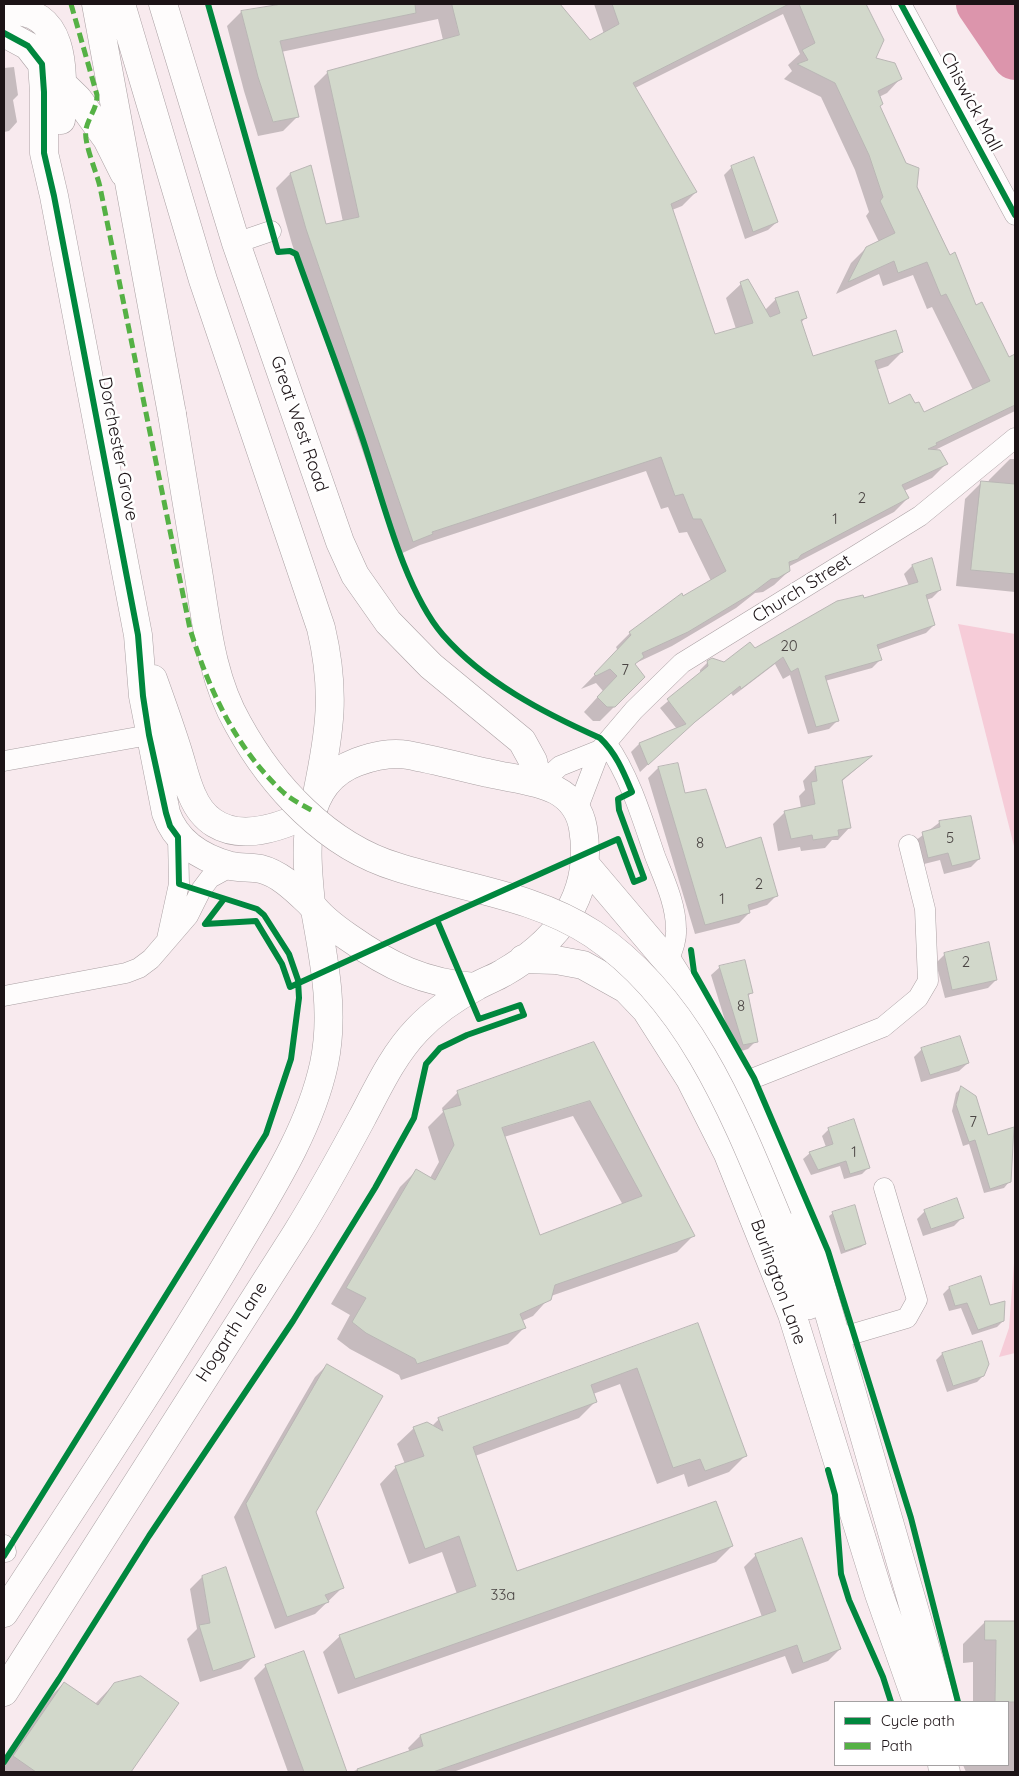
<!DOCTYPE html>
<html>
<head>
<meta charset="utf-8">
<style>
	body { margin:0 }
	#map { position:relative; width:1019px; height:1776px; overflow:hidden; background:#f8eaee; font-family:Quicksand,sans-serif }
	canvas { display:block }
	.frame { position:absolute; inset:0; border:5px solid #1c1316; pointer-events:none }
	.legend { position:absolute; left:834px; top:1701px; width:175px; height:65px; box-sizing:border-box; background:#fff; border:1px solid #a4a1a2; margin:0; padding:6px 9px; list-style:none; font-size:15px; color:#1c1316 }
	.legend li { display:flex; align-items:center; gap:10px; height:25px }
	.legend b { width:25px; border:1px solid #a4a1a2 }
</style>
</head>
<body>
<div id="map">
<canvas width="1019" height="1776"></canvas>
<div class="frame"></div>
<ul class="legend">
<li><b style="height:6px;background:#00873e"></b>Cycle path</li>
<li><b style="height:6px;background:#55b145"></b>Path</li>
</ul>
</div>
<script>
const c = document.querySelector('canvas').getContext('2d');
c.lineJoin = 'round';
function fillPath(path, color) { c.fillStyle = color; c.fill(path, 'evenodd'); }
function strokePath(path, color, width, dash) { c.strokeStyle = color; c.lineWidth = width; c.lineCap = dash ? 'butt' : 'round'; c.setLineDash(dash || []); c.stroke(path); }
function write(font, color, halo, rows, align = 'center') {
  c.font = font + ' Quicksand,sans-serif'; c.lineWidth = 5; c.setLineDash([]); c.textBaseline = 'middle'; c.strokeStyle = halo; c.fillStyle = color; for (const [text, x, y, turn = 0] of rows) {
    c.save(); c.translate(x, y); c.rotate((+turn || 0) * Math.PI / 180); c.textAlign = isNaN(turn) ? turn : align; if (halo) c.strokeText(text, 0, 0); c.fillText(text, 0, 0); c.restore();
  }
}
fillPath(new Path2D(`
	M 958,624 L 1015,634 L 1015,850 Z
	M 1015,1250 L 1015,1353 L 999,1357 L 1009,1328 Z`), '#f6ccd8');
fillPath(new Path2D(`
	M 979,4 L 1015,4 L 1015,57 Z`), '#dc95ac');
fillPath(new Path2D(`
	M 290,4 L 558,4 L 589,42 L 604,34 L 594,4 L 864,4 L 882,40 L 875,58 L 901,78 L 887,93 L 879,97 L 879,107 L 975,307 L 1009,358 L 1015,355 L 1015,411 L 933,451 L 946,464 L 932,478 L 904,491 L 908,498 L 894,512 L 788,567 L 789,571 L 774,585 L 763,592 L 755,593 L 736,608 L 672,646 L 636,663 L 634,665 L 644,677 L 600,721 L 593,721 L 584,712 L 603,691 L 596,683 L 581,689 L 618,651 L 616,647 L 630,633 L 711,581 L 687,532 L 679,533 L 668,507 L 661,509 L 646,471 L 420,545 L 398,555 L 292,244 L 276,188 L 290,174 L 325,226 L 343,222 L 314,86 L 328,72 L 443,40 L 438,19 L 281,52 L 298,116 L 283,131 L 258,136 L 244,91 L 227,26 L 241,12 ZM 783,14 L 800,54 L 788,65 L 792,71 L 784,79 L 821,97 L 855,170 L 869,212 L 866,216 L 879,242 L 866,248 L 851,263 L 836,294 L 879,274 L 883,286 L 913,275 L 927,309 L 932,307 L 973,390 L 924,414 L 888,406 L 876,370 L 888,366 L 902,352 L 812,358 L 801,323 L 806,317 L 776,299 L 765,310 L 741,284 L 726,298 L 736,329 L 714,336 L 672,210 L 682,206 L 696,192 L 635,88 Z
	M 14,67 L 18,95 L 13,100 L 17,122 L 9,131 L 4,132 L 4,68 Z
	M 732,167 L 777,222 L 768,230 L 745,239 L 724,175 Z
	M 1010,459 L 1015,459 L 1015,592 L 956,586 L 965,499 L 981,483 L 988,483 L 989,480 Z
	M 931,560 L 940,590 L 932,598 L 926,600 L 934,625 L 926,633 L 877,650 L 880,660 L 872,668 L 825,681 L 837,721 L 829,729 L 808,734 L 790,675 L 783,679 L 775,664 L 733,696 L 731,693 L 685,730 L 640,772 L 631,752 L 639,744 L 677,729 L 660,708 L 700,674 L 700,670 L 708,662 L 724,663 L 863,599 L 909,586 L 904,574 L 912,566 Z
	M 869,758 L 841,782 L 850,827 L 838,840 L 832,840 L 825,848 L 801,851 L 800,847 L 778,851 L 773,824 L 785,812 L 801,808 L 799,796 L 805,790 L 803,781 L 815,768 Z
	M 677,765 L 684,795 L 725,849 L 777,895 L 767,905 L 748,911 L 749,913 L 739,923 L 695,934 L 648,778 L 658,768 Z
	M 940,822 L 979,859 L 971,867 L 944,874 L 940,860 L 920,865 L 915,841 Z
	M 945,954 L 996,980 L 988,988 L 945,998 L 936,963 Z
	M 720,967 L 752,992 L 747,997 L 756,1041 L 748,1049 L 735,1053 L 711,975 Z
	M 594,1044 L 693,1236 L 677,1252 L 551,1296 L 533,1316 L 522,1321 L 524,1328 L 508,1344 L 401,1380 L 399,1375 L 350,1349 L 337,1339 L 350,1315 L 331,1304 L 400,1187 L 416,1171 L 430,1178 L 439,1162 L 428,1127 L 443,1112 L 442,1108 L 458,1092 ZM 573,1116 L 623,1205 L 539,1237 L 504,1137 Z
	M 922,1049 L 968,1063 L 959,1071 L 921,1082 L 914,1057 Z
	M 961,1088 L 1009,1182 L 1004,1188 L 984,1193 L 969,1144 L 963,1146 L 952,1111 L 956,1093 Z
	M 829,1129 L 868,1168 L 862,1174 L 844,1179 L 840,1166 L 811,1175 L 803,1159 L 810,1153 L 826,1147 L 822,1136 Z
	M 925,1211 L 962,1218 L 954,1226 L 923,1236 L 917,1219 Z
	M 833,1213 L 865,1244 L 861,1247 L 841,1254 L 829,1216 Z
	M 981,1278 L 989,1307 L 1003,1321 L 997,1327 L 972,1335 L 961,1308 L 949,1311 L 943,1294 L 949,1288 Z
	M 697,1324 L 746,1455 L 729,1472 L 688,1487 L 684,1474 L 657,1484 L 620,1384 L 593,1394 L 596,1401 L 579,1418 L 475,1456 L 517,1572 L 732,1546 L 716,1562 L 338,1694 L 323,1652 L 340,1636 L 457,1594 L 442,1552 L 409,1564 L 380,1484 L 396,1467 L 405,1464 L 397,1444 L 414,1428 L 432,1426 L 439,1419 Z
	M 981,1343 L 983,1376 L 977,1382 L 947,1392 L 936,1360 L 942,1354 Z
	M 327,1365 L 315,1512 L 342,1588 L 315,1614 L 275,1629 L 234,1517 L 315,1377 Z
	M 756,1555 L 840,1649 L 828,1661 L 792,1674 L 785,1656 L 453,1772 L 351,1772 L 410,1752 L 408,1748 L 420,1736 L 762,1617 L 744,1567 Z
	M 202,1577 L 253,1657 L 241,1669 L 200,1682 L 187,1639 L 197,1629 L 190,1589 Z
	M 985,1622 L 1015,1622 L 1015,1772 L 966,1772 L 963,1765 L 1008,1765 L 1008,1702 L 973,1702 L 973,1662 L 963,1663 L 963,1644 Z
	M 303,1653 L 345,1772 L 288,1772 L 254,1678 L 266,1666 Z
	M 64,1683 L 95,1704 L 114,1684 L 177,1703 L 129,1772 L 4,1772 L 4,1763 L 48,1699 Z`), '#0003');
strokePath(new Path2D(`
	M 979,4 L 1015,57`), '#dc95ac', 46);
const building = new Path2D(`
	M 282,4 L 415,4 L 416,13 L 280,41 L 299,117 L 273,122 L 258,77 L 241,11 Z
	M 452,4 L 560,4 L 590,40 L 619,24 L 612,4 L 789,4 L 633,83 L 697,192 L 671,204 L 715,334 L 753,323 L 740,282 L 748,279 L 770,317 L 780,313 L 775,298 L 798,291 L 807,318 L 801,320 L 813,356 L 896,330 L 903,352 L 875,361 L 889,404 L 910,394 L 915,403 L 919,402 L 924,412 L 990,381 L 946,294 L 941,296 L 927,262 L 898,273 L 894,261 L 848,282 L 866,247 L 895,233 L 880,201 L 883,197 L 869,155 L 835,83 L 797,64 L 808,60 L 802,50 L 815,43 L 799,4 L 866,4 L 884,40 L 876,58 L 895,63 L 902,79 L 878,91 L 883,104 L 880,106 L 906,163 L 919,168 L 917,187 L 950,255 L 955,252 L 976,305 L 982,302 L 1009,357 L 1015,354 L 1015,405 L 936,443 L 937,445 L 928,449 L 940,450 L 948,464 L 902,485 L 909,498 L 801,555 L 798,559 L 789,562 L 790,571 L 778,578 L 771,579 L 751,594 L 688,632 L 642,653 L 644,657 L 635,664 L 645,677 L 615,707 L 607,707 L 597,697 L 617,676 L 610,669 L 596,676 L 594,674 L 631,635 L 629,632 L 682,593 L 683,596 L 726,571 L 701,519 L 693,519 L 683,494 L 675,496 L 661,457 L 432,532 L 433,534 L 413,542 L 306,229 L 290,173 L 311,165 L 326,224 L 359,217 L 327,71 L 459,35 Z
	M 754,157 L 778,222 L 753,232 L 731,166 Z
	M 981,481 L 1015,484 L 1015,574 L 971,570 Z
	M 932,558 L 941,590 L 926,595 L 935,625 L 877,645 L 882,660 L 825,676 L 839,721 L 816,727 L 798,668 L 791,672 L 783,657 L 741,689 L 740,686 L 695,722 L 648,765 L 639,743 L 686,724 L 667,699 L 708,666 L 707,661 L 712,658 L 724,662 L 750,642 L 755,648 L 837,601 L 863,595 L 864,598 L 918,582 L 912,565 Z
	M 872,756 L 842,780 L 851,828 L 838,830 L 839,836 L 813,840 L 812,835 L 791,839 L 784,811 L 815,804 L 811,782 L 817,781 L 815,767 Z
	M 678,763 L 685,793 L 706,789 L 726,848 L 761,837 L 778,896 L 748,905 L 750,913 L 705,925 L 658,767 Z
	M 971,816 L 980,859 L 952,866 L 948,853 L 928,858 L 922,832 L 940,827 L 939,821 Z
	M 989,942 L 997,980 L 952,990 L 944,953 Z
	M 745,960 L 753,993 L 748,994 L 758,1042 L 743,1045 L 719,966 Z
	M 960,1036 L 969,1063 L 930,1075 L 921,1048 Z
	M 594,1042 L 695,1236 L 555,1285 L 551,1300 L 520,1314 L 526,1328 L 417,1364 L 415,1359 L 366,1333 L 352,1322 L 366,1298 L 346,1288 L 416,1169 L 435,1180 L 454,1145 L 443,1110 L 461,1105 L 457,1091 ZM 590,1101 L 642,1196 L 540,1235 L 502,1128 Z
	M 961,1086 L 976,1096 L 988,1135 L 1014,1127 L 1011,1182 L 990,1189 L 975,1140 L 969,1142 L 956,1105 Z
	M 854,1119 L 870,1168 L 850,1174 L 846,1161 L 818,1170 L 809,1152 L 833,1144 L 828,1128 Z
	M 957,1198 L 964,1218 L 931,1229 L 924,1210 Z
	M 855,1205 L 866,1244 L 845,1251 L 832,1212 Z
	M 981,1276 L 990,1305 L 1005,1301 L 1004,1321 L 978,1330 L 967,1303 L 955,1306 L 949,1287 Z
	M 698,1323 L 747,1456 L 705,1471 L 700,1459 L 673,1468 L 637,1368 L 591,1385 L 597,1402 L 473,1447 L 517,1571 L 716,1501 L 733,1546 L 355,1679 L 339,1635 L 476,1586 L 459,1536 L 425,1549 L 395,1466 L 424,1456 L 413,1427 L 427,1422 L 443,1431 L 438,1418 Z
	M 982,1341 L 989,1364 L 984,1376 L 953,1386 L 942,1353 Z
	M 327,1364 L 383,1396 L 316,1512 L 344,1588 L 325,1595 L 329,1602 L 287,1617 L 246,1504 Z
	M 802,1538 L 841,1649 L 803,1663 L 797,1645 L 433,1772 L 358,1772 L 357,1769 L 423,1746 L 420,1735 L 776,1611 L 755,1554 Z
	M 226,1567 L 255,1657 L 213,1671 L 199,1625 L 210,1623 L 202,1576 Z
	M 985,1621 L 1015,1621 L 1015,1702 L 995,1702 L 996,1640 L 985,1640 Z
	M 304,1651 L 347,1772 L 304,1772 L 265,1665 Z
	M 141,1676 L 179,1703 L 131,1772 L 36,1772 L 13,1756 L 64,1682 L 98,1705 L 114,1683 Z`);
fillPath(building, '#d2d8cb');
strokePath(building, '#b9b6b4', 1);
const minor = new Path2D(`
	M 901,4 L 1015,215
	M 236,243 L 271,231
	M 607,744 C 630,777 642,818 655,856 C 664,879 676,904 676,929 C 677,940 672,951 668,962
	M 4,761 L 149,735
	M 541,783 L 560,766 L 600,750 L 634,710 L 682,663 L 920,516 L 1015,438
	M 577,810 L 600,750
	M 167,939 L 179,884 L 178,837
	M 4,996 L 126,973 L 139,968 L 151,959 L 188,916 L 201,890 L 210,878 L 232,866
	M 739,1084 L 883,1027 L 918,998 L 928,981 L 925,909 L 909,845
	M 836,1339 L 907,1318 L 917,1300 L 884,1188
	M 4,1545 L 6,1552`);
const primary = new Path2D(`
	M 4,11 C 69,6 63,75 61,120
	M 4,33 L 28,46 L 42,64 L 78,99 L 107,139 L 124,173
	M 42,64 L 44,92 L 44,153 L 54,196 L 138,635 L 143,696 L 166,813 C 176,842 201,858 231,866 C 240,868 251,867 261,869 C 281,874 297,891 311,904
	M 153,679 C 162,704 171,729 179,755 C 183,768 186,782 192,795 C 215,850 273,832 313,811`);
const trunk = new Path2D(`
	M 96,4 L 172,414
	M 121,4 L 203,280 L 321,628 C 336,692 330,731 317,794
	M 163,4 L 236,243 L 340,542 L 355,575 L 388,622 L 431,666 L 522,741 L 533,761 L 538,782
	M 585,864 L 668,962 L 704,1019 L 739,1084 L 811,1251 L 941,1702
	M 523,959 L 556,960 L 583,965 L 626,989 L 646,1010 L 690,1079 L 728,1154 L 792,1314 L 879,1594 L 917,1702
	M 778,1219 L 809,1305
	M 4,1613 C 81,1495 159,1378 231,1257 C 266,1197 309,1133 324,1064 C 335,1013 324,960 315,910
	M 4,1692 C 101,1539 199,1387 296,1234 C 319,1197 341,1157 362,1118 C 378,1088 393,1055 417,1030 C 433,1013 456,997 477,986 C 485,981 495,978 503,973 C 559,941 594,894 583,828 C 575,780 524,782 488,773 C 461,767 435,760 408,755 C 390,752 374,756 357,762 C 298,784 306,852 311,904 C 320,917 335,928 348,937 C 389,966 424,983 475,987
	M 942,1765 L 946,1772`);
strokePath(minor, '#aaa0a3', 21);
strokePath(primary, '#aaa0a3', 29);
strokePath(trunk, '#aaa0a3', 29);
strokePath(minor, '#fefcfc', 20);
strokePath(primary, '#fefcfc', 28);
strokePath(trunk, '#fefcfc', 28);
const trunkBridge = new Path2D(`
	M 172,414 C 181,469 190,523 199,577 C 207,627 212,679 238,724 C 272,786 327,846 397,867 C 462,888 534,895 593,934 C 690,999 735,1115 778,1219`);
strokePath(trunkBridge, '#aaa0a3', 29, []);
strokePath(trunkBridge, '#fefcfc', 28);
strokePath(new Path2D(`
	M 71,4 L 97,95 C 97,109 89,116 86,129 C 83,142 97,173 100,187 L 190,629 C 209,690 236,749 284,793 C 292,800 304,806 313,811`), '#55b145', 5, [10, 5]);
strokePath(new Path2D(`
	M 901,4 L 1015,215
	M 4,33 L 28,46 L 42,64 L 44,92 L 44,153 L 54,196 L 138,635 L 143,696 L 149,735 L 166,813 L 170,826 L 178,837 L 179,884 L 257,909 L 264,915 L 289,954 L 298,980 L 299,998 L 291,1059 L 266,1134 L 4,1556
	M 224,899 L 205,924 L 256,921 L 282,964 L 290,987 L 437,920
	M 691,950 L 694,972 L 754,1078 L 828,1251 L 911,1518 L 958,1702
	M 828,1470 L 835,1495 L 841,1574 L 849,1600 L 883,1677 L 891,1702
	M 4,1762 L 59,1679 L 149,1536 L 293,1321 L 375,1188 L 414,1118 L 426,1064 L 440,1048 L 467,1035 L 524,1015 L 520,1005 L 479,1019 L 437,920 L 618,839 L 634,882 L 644,878 L 619,810 L 618,799 L 632,792 C 624,773 616,753 600,738 C 544,713 484,682 443,635 C 404,590 382,497 363,440 C 342,377 318,316 296,254 L 290,251 L 278,252 L 208,4`), '#00873e', 6);
write('15px', '#4a4443', null, [
	["2",862,498],
	["1",835,519],
	["20",789,646],
	["7",625,670],
	["5",950,838],
	["8",700,843],
	["2",759,884],
	["1",722,899],
	["2",966,962],
	["8",741,1006],
	["7",973,1122],
	["1",854,1152],
	["33a",503,1595]
]);
write('18px', '#1c1316', '#fff', [
	["Chiswick Mall",971,102,62],
	["Great West Road",299,424,71],
	["Dorchester Grove",118,449,79],
	["Church Street",802,589,-32],
	["Burlington Lane",778,1282,70],
	["Hogarth Lane",232,1332,-57]
]);
</script>
</body>
</html>
